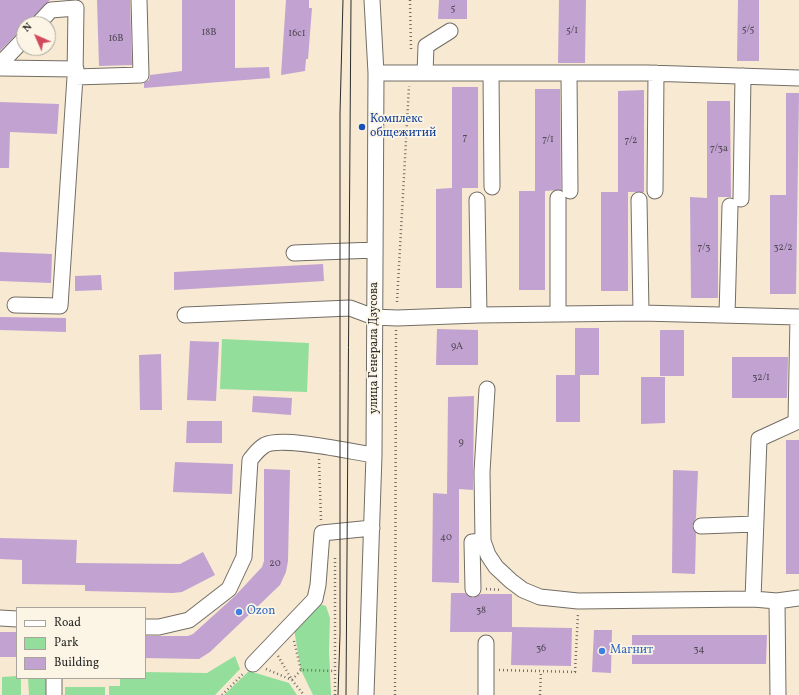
<!DOCTYPE html>
<html>
<head>
<meta charset="utf-8">
<style>
	body { margin:0 }
	#map { position:relative; width:799px; height:695px; overflow:hidden; background:#f8e9d2; font-family:Vollkorn,serif }
	canvas { display:block }
	.legend { position:absolute; left:16px; top:607px; width:130px; height:72px; box-sizing:border-box; background:#fcf5e5; border:1px solid #a8a49b; margin:0; padding:5px 7px; list-style:none; font-size:12px; color:#2b2b2b }
	.legend li { display:flex; align-items:center; gap:8px; height:20px }
	.legend b { width:20px; border:1px solid #a8a49b }
	.north { position:absolute; left:16px; top:16px; width:40px; height:40px; box-sizing:border-box; background:#fcf5e5; border:1px solid #a8a49b; border-radius:50%; rotate:315deg; font-size:11px; font-weight:700; line-height:16px; text-align:center; color:#2b2b2b }
	.north::after { content:''; display:block; margin:auto; width:14px; height:18px; background:#d1495b; clip-path:polygon(50% 0,100% 100%,50% 72%,0 100%) }
</style>
</head>
<body>
<div id="map">
<canvas width="799" height="695"></canvas>
<ul class="legend">
<li><b style="height:5px;background:#fff"></b>Road</li>
<li><b style="height:11px;background:#92de9a"></b>Park</li>
<li><b style="height:11px;background:#c2a2d1"></b>Building</li>
</ul>
<div class="north">N</div>
</div>
<script>
const c = document.querySelector('canvas').getContext('2d');
c.lineJoin = 'round';
function fillPath(path, color) { c.fillStyle = color; c.fill(path, 'evenodd'); }
function strokePath(path, color, width, dash) { c.strokeStyle = color; c.lineWidth = width; c.lineCap = dash ? 'butt' : 'round'; c.setLineDash(dash || []); c.stroke(path); }
function write(font, color, halo, rows, align = 'center') {
  c.font = font + ' Vollkorn,serif'; c.lineWidth = 3.5; c.setLineDash([]); c.textBaseline = 'middle'; c.strokeStyle = halo; c.fillStyle = color; for (const [text, x, y, turn = 0] of rows) {
    c.save(); c.translate(x, y); c.rotate((+turn || 0) * Math.PI / 180); c.textAlign = isNaN(turn) ? turn : align; if (halo) c.strokeText(text, 0, 0); c.fillText(text, 0, 0); c.restore();
  }
}
fillPath(new Path2D(`
	M 222,339 L 309,343 L 307,392 L 220,389 Z
	M 316,603 L 326,606 L 330,618 L 329,650 L 331,695 L 313,695 L 301,670 L 294,629 Z
	M 235,656 L 240,669 L 215,695 L 109,695 L 109,686 L 120,686 L 120,678 L 145,678 L 145,672 L 207,673 Z
	M 249,671 L 289,683 L 297,695 L 224,695 Z
	M 17,676 L 17,678 L 21,678 L 21,695 L 2,695 L 2,677 Z
	M 28,678 L 47,678 L 47,695 L 29,695 Z
	M 65,687 L 105,687 L 105,695 L 65,695 Z`), '#92de9a');
fillPath(new Path2D(`
	M 0,0 L 50,0 L 27,24 L 24,24 L 24,27 L 0,51 Z
	M 97,0 L 130,0 L 132,65 L 99,66 Z
	M 182,0 L 235,0 L 235,68 L 269,67 L 270,78 L 144,88 L 144,83 L 149,80 L 150,75 L 182,71 Z
	M 286,0 L 309,0 L 309,8 L 312,8 L 308,59 L 306,59 L 305,71 L 281,75 Z
	M 439,0 L 467,0 L 467,19 L 438,19 Z
	M 559,0 L 586,0 L 585,63 L 558,63 Z
	M 738,0 L 759,0 L 759,61 L 737,61 Z
	M 452,87 L 478,87 L 478,188 L 462,188 L 462,288 L 436,288 L 436,189 L 452,188 Z
	M 535,89 L 560,89 L 561,190 L 545,191 L 545,290 L 519,290 L 519,191 L 535,191 Z
	M 644,90 L 644,192 L 628,192 L 628,291 L 601,291 L 601,192 L 618,192 L 618,91 Z
	M 786,93 L 799,93 L 796,294 L 770,294 L 770,195 L 786,195 Z
	M 707,101 L 730,101 L 731,197 L 718,197 L 718,298 L 691,298 L 690,197 L 707,198 Z
	M 0,102 L 59,104 L 57,134 L 10,132 L 9,168 L 0,168 Z
	M 0,252 L 52,254 L 51,283 L 0,281 Z
	M 323,264 L 324,281 L 174,290 L 174,272 Z
	M 101,275 L 102,290 L 75,291 L 75,276 Z
	M 0,317 L 66,318 L 66,332 L 0,330 Z
	M 575,328 L 599,328 L 599,375 L 575,375 Z
	M 437,329 L 478,330 L 478,365 L 436,365 Z
	M 660,330 L 684,330 L 684,376 L 660,376 Z
	M 190,341 L 219,342 L 216,401 L 187,400 Z
	M 161,354 L 162,410 L 140,410 L 139,355 Z
	M 732,357 L 788,357 L 787,398 L 732,398 Z
	M 556,375 L 580,375 L 580,422 L 556,422 Z
	M 641,377 L 665,377 L 665,423 L 641,424 Z
	M 253,396 L 292,398 L 291,415 L 252,412 Z
	M 474,396 L 473,490 L 459,489 L 459,583 L 432,582 L 433,493 L 447,494 L 448,397 Z
	M 187,421 L 222,421 L 222,443 L 186,443 Z
	M 786,440 L 799,440 L 799,574 L 786,574 Z
	M 175,462 L 233,464 L 232,494 L 173,492 Z
	M 264,469 L 290,470 L 288,561 L 286,572 L 280,585 L 210,652 L 199,659 L 145,658 L 145,636 L 188,636 L 193,634 L 235,596 L 262,567 L 264,561 Z
	M 673,470 L 698,471 L 696,518 L 692,526 L 696,533 L 695,574 L 672,573 Z
	M 0,538 L 77,540 L 76,563 L 180,564 L 203,552 L 215,575 L 182,592 L 173,593 L 85,591 L 85,585 L 22,584 L 22,560 L 0,559 Z
	M 451,593 L 465,593 L 473,598 L 481,594 L 512,594 L 512,627 L 572,628 L 571,666 L 511,665 L 512,632 L 450,632 Z
	M 594,630 L 612,630 L 611,673 L 592,672 Z
	M 0,632 L 17,632 L 17,657 L 0,657 Z
	M 632,635 L 767,635 L 766,664 L 632,664 Z`), '#c2a2d1');
const minor = new Path2D(`
	M 38,24 L 51,10 L 76,8 L 75,77
	M 0,64 L 24,39
	M 0,68 L 76,69
	M 376,73 L 648,73 L 799,78
	M 425,73 L 426,46 L 450,31
	M 491,73 L 492,187
	M 569,73 L 570,191
	M 655,191 L 656,73
	M 558,198 L 558,313
	M 741,199 L 743,76
	M 477,200 L 479,315
	M 639,200 L 641,313
	M 294,253 L 375,250
	M 15,305 L 60,306 L 75,77 L 141,75 L 139,0
	M 185,315 L 350,308 L 374,317 L 397,318 L 479,315 L 641,313 L 799,317
	M 727,315 L 730,206
	M 487,389 L 482,472 L 483,541 L 488,555 L 496,567 L 511,581 L 523,590 L 540,597 L 578,601 L 753,599 L 777,601 L 778,695
	M 701,526 L 755,524
	M 473,589 L 472,542 L 483,541
	M 753,599 L 759,439 L 796,422 L 798,317
	M 777,601 L 799,598
	M 0,618 L 17,619
	M 145,627 L 159,627 L 189,620 L 229,589 L 244,557 L 250,460 C 254,455 258,449 265,445 C 283,436 352,452 374,455
	M 486,643 L 486,695
	M 253,664 L 315,599 L 318,585 L 322,533 L 372,528
	M 54,695 L 54,678
	M 366,695 L 374,455 L 376,73 L 372,0`);
strokePath(minor, '#736e65', 17);
strokePath(new Path2D(`
	M 410,0 L 411,49
	M 397,302 L 409,86
	M 319,459 L 321,520
	M 486,589 L 501,590
	M 294,641 L 301,670 L 335,671
	M 278,656 L 292,680 L 301,670
	M 266,669 L 292,680 L 304,695
	M 499,670 L 575,672 L 578,613
	M 222,695 L 244,673
	M 335,695 L 335,558
	M 395,695 L 396,330
	M 540,695 L 541,671`), '#736e65', 2.5, [1, 3]);
strokePath(minor, '#fff', 15);
strokePath(new Path2D(`
	M 338,695 L 340,634 L 340,113 L 343,0
	M 346,695 L 351,0`), '#2b2b2b', 1);
for (const [x, y, r, color] of [
	[362,127,4,"#1a4fb4"],
	[239,612,4,"#3f7fe0"],
	[602,651,4,"#3f7fe0"]
]) { const dot = new Path2D(); dot.arc(x, y, r, 0, 2 * Math.PI); c.fillStyle = color; c.fill(dot); strokePath(dot, '#fcf5e5', 1.5); }
write('10px', '#514954', null, [
	["5",453,9],
	["5/5",748,30],
	["5/1",572,31],
	["18В",209,33],
	["16с1",297,34],
	["16В",116,39],
	["7",465,138],
	["7/1",548,140],
	["7/2",631,141],
	["7/3а",719,149],
	["7/3",704,248],
	["32/2",783,248],
	["9А",457,347],
	["32/1",761,378],
	["9",461,443],
	["40",446,538],
	["20",275,564],
	["38",481,611],
	["36",541,649],
	["34",699,650]
]);
write('12px', '#164399', '#fcf5e5', [
	["Комплекс",370,120],
	["общежитий",370,134]
], 'left');
write('12px', '#2b2b2b', '#fcf5e5', [
	["улица Генерала Дзусова",375,348,-90]
]);
write('12px', '#366cbe', '#fcf5e5', [
	["Ozon",247,612],
	["Магнит",610,651]
], 'left');
</script>
</body>
</html>
